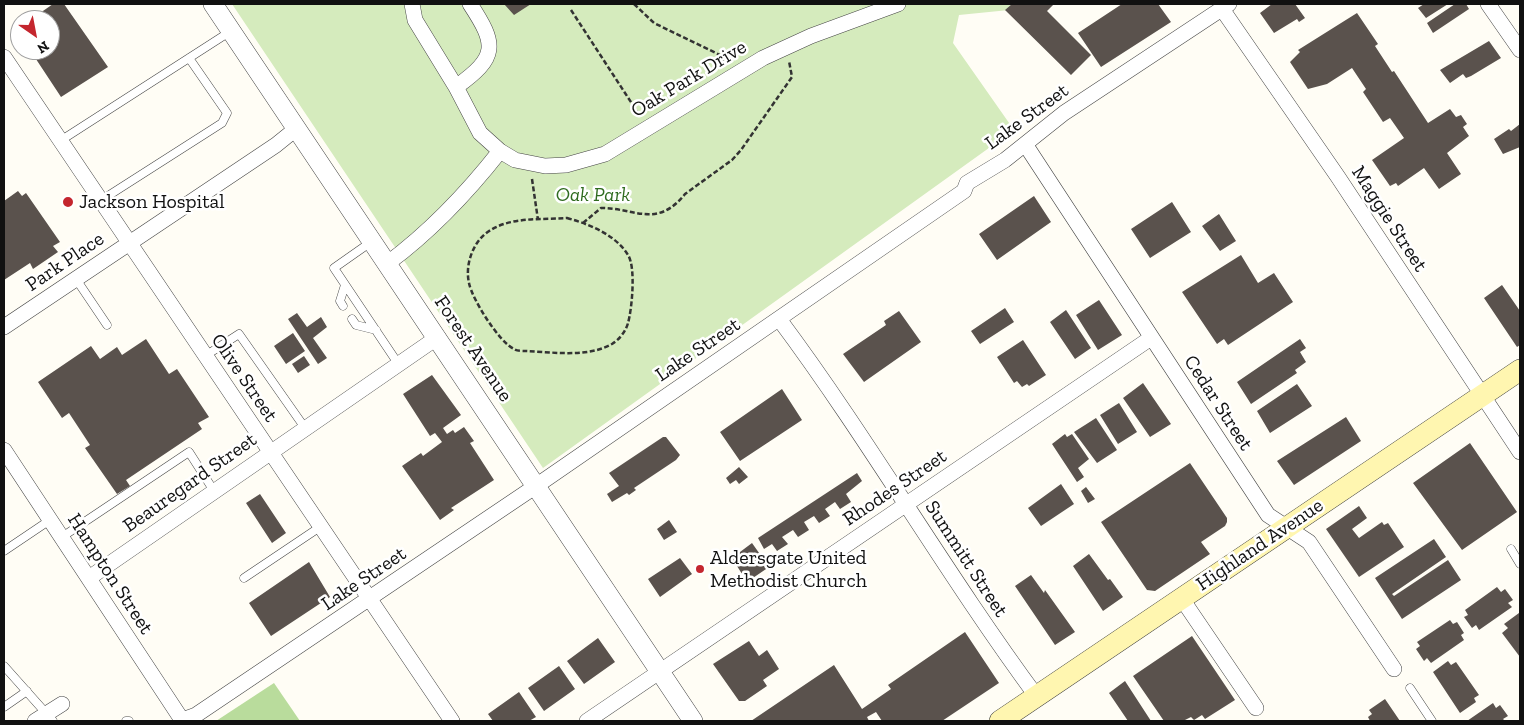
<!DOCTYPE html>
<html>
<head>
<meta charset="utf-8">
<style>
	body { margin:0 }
	#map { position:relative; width:1524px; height:725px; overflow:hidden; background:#fffdf5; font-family:"Zilla Slab",serif }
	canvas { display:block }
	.frame { position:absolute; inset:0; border:5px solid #111; pointer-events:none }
	.north { position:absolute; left:10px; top:10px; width:50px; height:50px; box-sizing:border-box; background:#fff; border:1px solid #a0a0a0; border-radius:50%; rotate:147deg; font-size:14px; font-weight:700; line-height:20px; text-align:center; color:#111 }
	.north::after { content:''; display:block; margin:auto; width:18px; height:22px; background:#c4262e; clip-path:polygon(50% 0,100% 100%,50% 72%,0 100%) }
</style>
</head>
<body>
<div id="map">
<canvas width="1524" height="725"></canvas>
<div class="frame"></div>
<div class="north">N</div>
</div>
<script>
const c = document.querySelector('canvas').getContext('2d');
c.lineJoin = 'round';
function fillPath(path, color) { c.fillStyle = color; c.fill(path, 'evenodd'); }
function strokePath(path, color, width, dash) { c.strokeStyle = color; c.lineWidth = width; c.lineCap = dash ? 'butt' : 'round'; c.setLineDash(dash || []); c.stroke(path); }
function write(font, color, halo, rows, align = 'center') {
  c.font = font + ' "Zilla Slab",serif'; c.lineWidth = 5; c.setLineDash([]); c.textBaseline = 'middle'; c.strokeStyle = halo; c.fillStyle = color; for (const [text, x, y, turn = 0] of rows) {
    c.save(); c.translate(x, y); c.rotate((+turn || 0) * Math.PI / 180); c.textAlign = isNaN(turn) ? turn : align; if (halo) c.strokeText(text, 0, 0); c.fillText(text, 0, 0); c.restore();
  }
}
fillPath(new Path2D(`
	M 232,4 L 1011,4 L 1009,10 L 959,15 L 953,43 L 1014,130 L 543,468 Z`), '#d5ebbd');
fillPath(new Path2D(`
	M 274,683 L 300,721 L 216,721 Z`), '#b9dc9c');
fillPath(new Path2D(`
	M 53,4 L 64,4 L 108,67 L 61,97 L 30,50 L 50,50 L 50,20 L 30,20 Z
	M 504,4 L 531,4 L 514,15 Z
	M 1012,4 L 1054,4 L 1047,11 L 1091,55 L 1071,75 L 1005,10 Z
	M 1122,4 L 1158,4 L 1171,22 L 1101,67 L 1078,33 Z
	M 1272,4 L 1295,4 L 1305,18 L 1299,22 L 1297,19 L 1274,33 L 1260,13 Z
	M 1424,4 L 1448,4 L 1426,18 L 1418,8 Z
	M 1455,4 L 1466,4 L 1469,9 L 1433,33 L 1427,23 Z
	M 1357,13 L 1378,44 L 1375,46 L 1392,72 L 1394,71 L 1428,123 L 1450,109 L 1456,117 L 1461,115 L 1467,124 L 1463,127 L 1469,136 L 1447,153 L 1461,174 L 1439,189 L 1424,168 L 1398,186 L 1396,183 L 1390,186 L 1372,160 L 1404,138 L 1390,118 L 1383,122 L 1363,92 L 1366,89 L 1352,68 L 1327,84 L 1308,89 L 1290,62 L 1300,52 L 1298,50 Z
	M 1489,41 L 1501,58 L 1471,76 L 1466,78 L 1463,74 L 1450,83 L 1440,70 Z
	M 1520,124 L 1520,147 L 1503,154 L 1494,139 L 1509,129 L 1511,131 Z
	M 18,191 L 22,196 L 26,193 L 60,242 L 53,246 L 58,252 L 33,269 L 30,263 L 4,280 L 4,201 Z
	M 1034,196 L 1051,222 L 997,260 L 979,234 Z
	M 1172,202 L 1191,232 L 1150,258 L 1131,229 Z
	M 1219,214 L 1236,241 L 1220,251 L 1202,226 Z
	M 1241,255 L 1258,283 L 1274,273 L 1293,302 L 1228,345 L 1224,339 L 1217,344 L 1182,292 Z
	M 1502,285 L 1520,311 L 1520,345 L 1517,347 L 1484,298 Z
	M 1099,300 L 1122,335 L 1098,350 L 1076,315 Z
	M 1005,308 L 1014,322 L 980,344 L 971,331 Z
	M 1066,310 L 1091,348 L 1075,359 L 1050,322 Z
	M 899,311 L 921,342 L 864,382 L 843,354 L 886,325 L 884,321 Z
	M 297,313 L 307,327 L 321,317 L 327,327 L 313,338 L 327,358 L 318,364 L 288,319 Z
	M 293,333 L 305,351 L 286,364 L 274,346 Z
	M 146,339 L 169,374 L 177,369 L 209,417 L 198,423 L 202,429 L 126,480 L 130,486 L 117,494 L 85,448 L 90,445 L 69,413 L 62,418 L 38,382 L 91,346 L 100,359 L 117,347 L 122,355 Z
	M 1300,339 L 1306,348 L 1300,352 L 1306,362 L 1295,370 L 1297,373 L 1251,404 L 1237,382 Z
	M 1023,340 L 1046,375 L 1029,386 L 1027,384 L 1022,387 L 1017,381 L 1014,383 L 997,357 Z
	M 304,356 L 310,365 L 298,373 L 292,364 Z
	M 432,375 L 461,415 L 443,428 L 447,434 L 453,430 L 455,433 L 464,427 L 474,441 L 470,443 L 494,480 L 451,508 L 454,510 L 440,520 L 402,466 L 421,453 L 423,456 L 442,442 L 435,433 L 430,436 L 403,394 Z
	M 1143,383 L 1171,424 L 1150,437 L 1123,398 Z
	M 1297,384 L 1312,406 L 1270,433 L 1257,411 Z
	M 782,389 L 802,420 L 740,461 L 720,432 Z
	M 1119,403 L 1137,432 L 1118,444 L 1100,415 Z
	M 1346,417 L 1361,441 L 1294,485 L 1277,461 Z
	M 1096,418 L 1117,450 L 1097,463 L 1074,432 Z
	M 1065,434 L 1067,437 L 1072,434 L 1089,459 L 1078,468 L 1084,477 L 1077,482 L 1052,444 Z
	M 663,437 L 666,437 L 680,455 L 676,460 L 634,488 L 636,490 L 629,495 L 627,493 L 612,502 L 607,494 L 619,486 L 609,473 Z
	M 1470,443 L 1517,512 L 1462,550 L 1413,483 Z
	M 1190,463 L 1227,518 L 1227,522 L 1225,526 L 1201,542 L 1210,554 L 1155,591 L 1147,590 L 1101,522 Z
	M 739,467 L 748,477 L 739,484 L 736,480 L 730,484 L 726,478 Z
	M 857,473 L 862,481 L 846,494 L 851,502 L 840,509 L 835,502 L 825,509 L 830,516 L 819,523 L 814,516 L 804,522 L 809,530 L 798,537 L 793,530 L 782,537 L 788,544 L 777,551 L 772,544 L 764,549 L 758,538 Z
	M 1061,484 L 1074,504 L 1041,526 L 1028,508 Z
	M 1086,487 L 1095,499 L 1088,503 L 1081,491 Z
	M 260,494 L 286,533 L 272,543 L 246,503 Z
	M 1359,506 L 1367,518 L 1352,529 L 1359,538 L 1382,522 L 1384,525 L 1388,523 L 1404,547 L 1359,577 L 1326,529 Z
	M 669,520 L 677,532 L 664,540 L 657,529 Z
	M 1434,539 L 1446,557 L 1392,594 L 1394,596 L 1448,560 L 1461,580 L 1402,619 L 1375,578 Z
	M 752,543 L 769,567 L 747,582 L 732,558 Z
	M 1089,554 L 1108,580 L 1110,579 L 1123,597 L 1103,611 L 1073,566 Z
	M 680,558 L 692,574 L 660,597 L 648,579 Z
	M 309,562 L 330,597 L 271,636 L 249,603 Z
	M 1031,575 L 1044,593 L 1045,590 L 1075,632 L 1055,645 L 1015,586 Z
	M 1497,587 L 1501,592 L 1505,589 L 1513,600 L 1508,603 L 1512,607 L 1479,630 L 1476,625 L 1472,628 L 1464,617 L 1468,615 L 1465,610 Z
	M 1519,613 L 1520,614 L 1520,657 L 1502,633 L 1508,628 L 1504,624 Z
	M 1450,620 L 1453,624 L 1457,622 L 1464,633 L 1461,635 L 1464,640 L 1431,663 L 1427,658 L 1424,661 L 1416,649 L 1420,646 L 1417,642 Z
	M 965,632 L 999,683 L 942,721 L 882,721 L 876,712 L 867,717 L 869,721 L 751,721 L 834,665 L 862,709 L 891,689 L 888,685 Z
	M 1192,636 L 1235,700 L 1205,719 L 1202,715 L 1194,720 L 1191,717 L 1183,721 L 1164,721 L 1133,676 Z
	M 598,638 L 615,662 L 584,684 L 567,661 Z
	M 749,641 L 759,656 L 767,650 L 779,669 L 763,680 L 767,686 L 745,701 L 739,701 L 713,664 Z
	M 1448,661 L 1451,665 L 1456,662 L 1479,695 L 1474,698 L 1476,702 L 1460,713 L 1433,672 Z
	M 559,666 L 575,689 L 544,711 L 528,688 Z
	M 1125,681 L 1151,721 L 1128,721 L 1109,693 Z
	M 519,692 L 536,717 L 529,721 L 493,721 L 488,714 Z
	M 1385,699 L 1400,721 L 1370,721 L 1368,717 L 1372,714 L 1369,710 Z
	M 1493,703 L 1496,708 L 1500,705 L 1508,716 L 1503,719 L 1505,721 L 1467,721 Z`), '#5a524d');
const service = new Path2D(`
	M 60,141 L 231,31
	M 100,201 L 222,123 L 227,113 L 189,58
	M 371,242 L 334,268 L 399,365
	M 76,279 L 107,325
	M 343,306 L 340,301 L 345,285
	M 352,319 L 356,325 L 376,330
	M 205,356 L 239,334 L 305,428
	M 62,537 L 189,452 L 214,491
	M 1511,549 L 1520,564
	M 4,551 L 50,520
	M 244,578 L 320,527
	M 4,666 L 53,721
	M 1410,688 L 1432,721
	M 4,707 L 27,691
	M 126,721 L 129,721`);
const minor = new Path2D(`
	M 412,4 L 415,20 L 456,87 L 480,133 L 500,151 L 515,160 L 545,166 L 566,165 L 605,154 L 763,58 L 811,36 L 898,4
	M 1488,4 L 1520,50
	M 1222,9 L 1338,177 L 1520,452
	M 4,57 L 452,721
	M 456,87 C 498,57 497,45 470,4
	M 1025,144 L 1268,515 L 1309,542 L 1394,669
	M 388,263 C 431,231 467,193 500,151
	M 779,319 C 870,441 946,574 1037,697
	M 4,327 L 276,145 L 297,128
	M 4,450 L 182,720 L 196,715 L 536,486 L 964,191 L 967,183 L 1005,160 L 1064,113 L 1229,4
	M 89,578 L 438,337
	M 1182,599 L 1256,708
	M 35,721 L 62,704
	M 587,721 L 1151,338`);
const tertiary = new Path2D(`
	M 213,4 L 693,721`);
const secondary = new Path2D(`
	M 1000,721 L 1520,370`);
strokePath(service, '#444', 9);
strokePath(minor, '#444', 16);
strokePath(tertiary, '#444', 20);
strokePath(secondary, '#333', 22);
strokePath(new Path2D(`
	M 634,4 L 654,23 L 720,55 L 724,64
	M 571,10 L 640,116
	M 532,179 L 538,220
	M 567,218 C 589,224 616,235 628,255 C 636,267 632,309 628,323 C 626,331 619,340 612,344 C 587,358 553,352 525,351 C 522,351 517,351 514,349 C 499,342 472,299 469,283 C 465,266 472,245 485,234 C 507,216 540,220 567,218 Z
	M 583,223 L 601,208 C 635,208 657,229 685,194 L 732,160 L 741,150 L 792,77 L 789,61`), '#333', 2.5, [5, 2.5]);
strokePath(service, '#fff', 8);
strokePath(minor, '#fff', 15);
strokePath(tertiary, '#fff', 19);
strokePath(secondary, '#fff6b0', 21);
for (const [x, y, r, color] of [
	[68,202,6,"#c4262e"],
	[700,569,5,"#c4262e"]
]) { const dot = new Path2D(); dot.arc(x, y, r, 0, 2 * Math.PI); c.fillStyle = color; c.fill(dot); strokePath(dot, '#fff', 2); }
write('20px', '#111', '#fff', [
	["Oak Park Drive",689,79,-31],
	["Lake Street",1027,117,-36],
	["Maggie Street",1389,219,57],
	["Park Place",65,262,-34],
	["Forest Avenue",473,349,56],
	["Lake Street",698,350,-34],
	["Olive Street",244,378,56],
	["Cedar Street",1218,403,57],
	["Beauregard Street",190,483,-35],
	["Rhodes Street",895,488,-34],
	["Highland Avenue",1260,545,-34],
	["Summitt Street",966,559,57],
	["Hampton Street",110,574,57],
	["Lake Street",364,579,-34]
]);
write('italic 20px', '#2f6b1f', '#fff', [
	["Oak Park",593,195]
]);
write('20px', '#111', '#fff', [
	["Jackson Hospital",79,202],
	["Aldersgate United",710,558],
	["Methodist Church",710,581]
], 'left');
</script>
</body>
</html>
